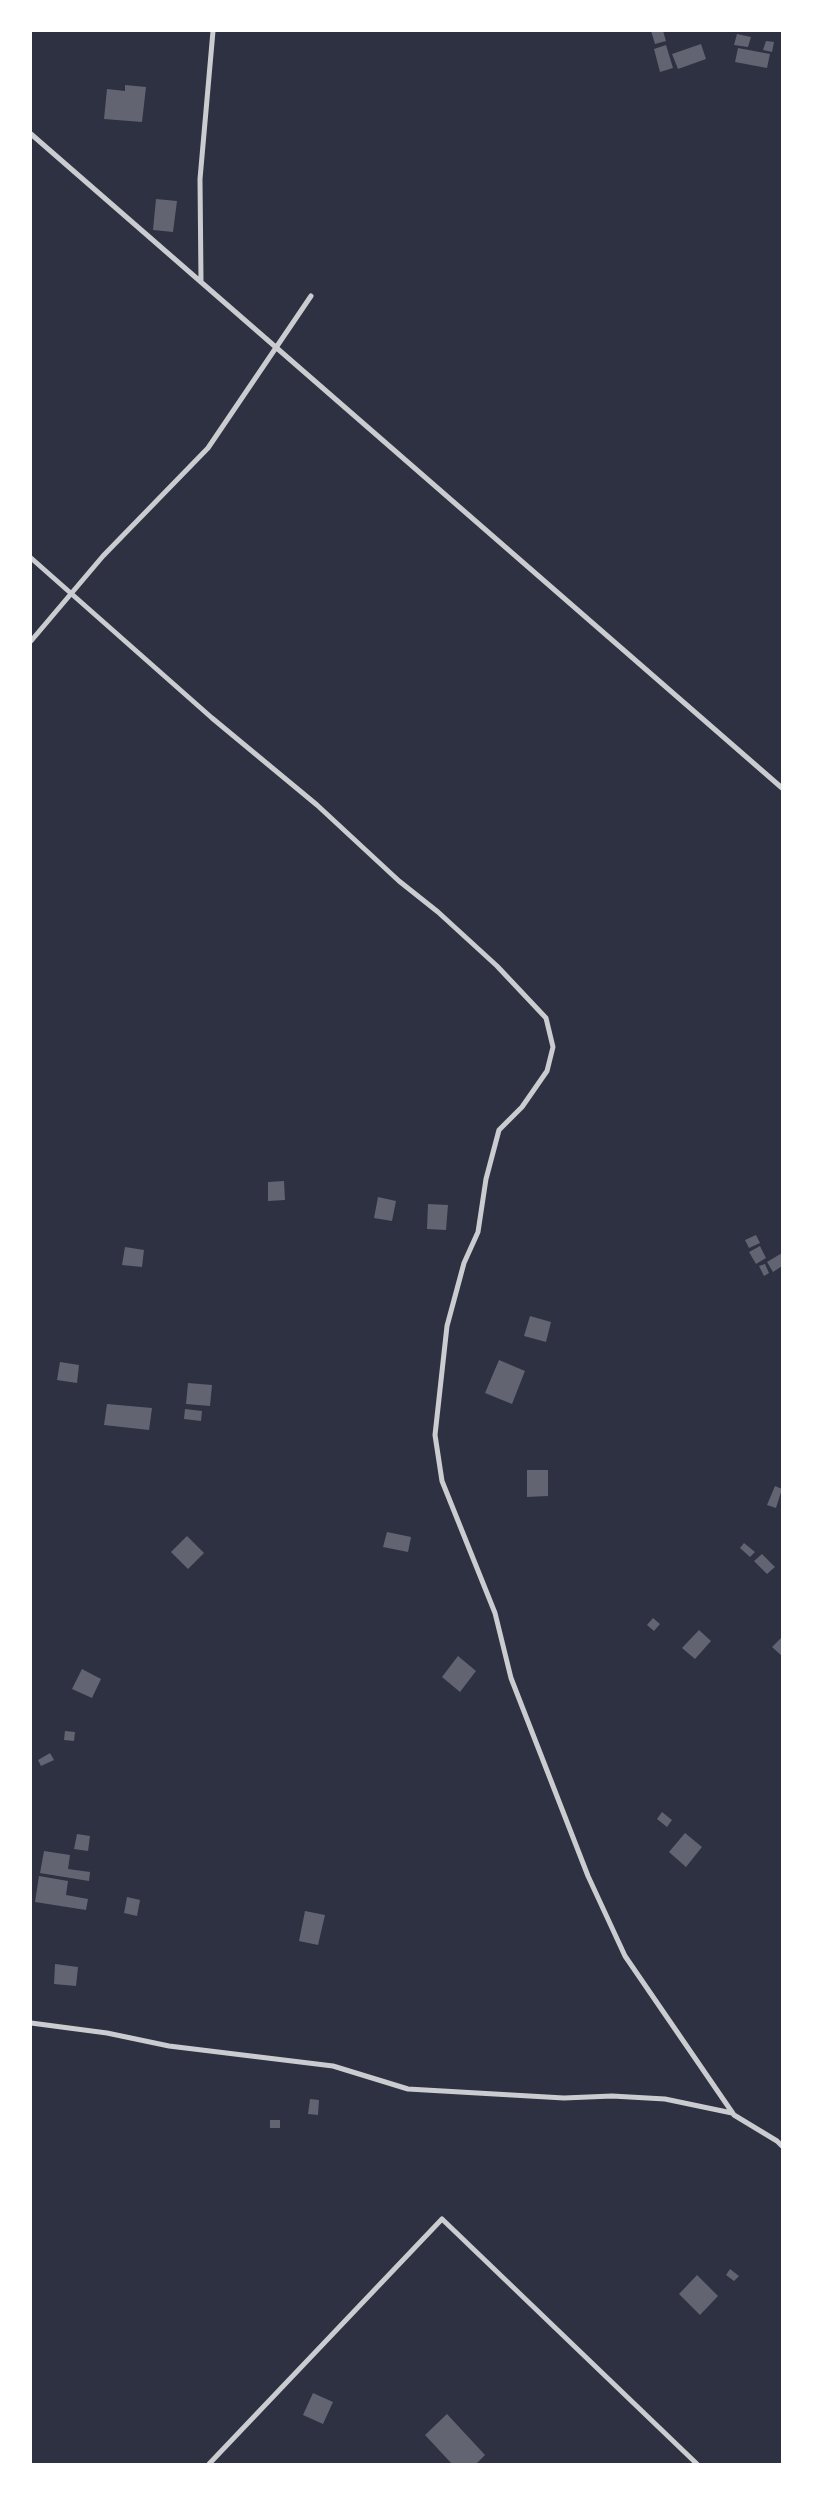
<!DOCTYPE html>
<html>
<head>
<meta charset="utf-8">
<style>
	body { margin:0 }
	#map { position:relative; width:813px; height:2495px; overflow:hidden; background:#2d3142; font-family:Jost,sans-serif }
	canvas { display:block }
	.frame { position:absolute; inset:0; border:32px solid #fff; pointer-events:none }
</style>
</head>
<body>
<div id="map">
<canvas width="813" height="2495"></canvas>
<div class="frame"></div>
</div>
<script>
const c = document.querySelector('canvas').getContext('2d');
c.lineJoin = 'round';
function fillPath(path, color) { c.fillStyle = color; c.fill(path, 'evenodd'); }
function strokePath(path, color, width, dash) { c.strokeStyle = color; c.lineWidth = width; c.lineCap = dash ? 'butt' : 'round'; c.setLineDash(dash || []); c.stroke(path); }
fillPath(new Path2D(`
	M 651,31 L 663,31 L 666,41 L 655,44 Z
	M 737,34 L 751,37 L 748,47 L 734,45 Z
	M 766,41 L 774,42 L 772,52 L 763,50 Z
	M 701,44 L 706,59 L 678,69 L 672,54 Z
	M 666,45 L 673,68 L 660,72 L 654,49 Z
	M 738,48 L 770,54 L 767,68 L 735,62 Z
	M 125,85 L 146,87 L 142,122 L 104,119 L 107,89 L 125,91 Z
	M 156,199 L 177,201 L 173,232 L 153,230 Z
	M 284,1181 L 285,1200 L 268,1201 L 268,1182 Z
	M 378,1197 L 396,1201 L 392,1221 L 374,1218 Z
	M 428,1204 L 448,1205 L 446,1230 L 427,1229 Z
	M 756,1235 L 760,1243 L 749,1248 L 745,1240 Z
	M 760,1246 L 766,1258 L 756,1264 L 749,1252 Z
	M 125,1247 L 144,1250 L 142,1267 L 122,1265 Z
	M 782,1253 L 782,1266 L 773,1272 L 767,1262 Z
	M 765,1264 L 769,1273 L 764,1276 L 759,1266 Z
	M 530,1316 L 551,1322 L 546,1342 L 524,1336 Z
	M 499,1360 L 525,1371 L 512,1404 L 485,1393 Z
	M 60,1362 L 79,1365 L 77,1383 L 57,1380 Z
	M 188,1383 L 212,1385 L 210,1406 L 186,1404 Z
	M 107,1404 L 152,1408 L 149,1430 L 104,1425 Z
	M 185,1409 L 202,1411 L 201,1421 L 184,1419 Z
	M 527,1470 L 548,1470 L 548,1496 L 527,1497 Z
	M 775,1486 L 782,1489 L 776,1508 L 767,1505 Z
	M 387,1532 L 411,1537 L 408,1552 L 383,1547 Z
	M 187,1536 L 204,1553 L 188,1569 L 171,1552 Z
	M 744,1543 L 755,1552 L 750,1557 L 740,1548 Z
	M 762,1554 L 775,1567 L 767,1574 L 754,1561 Z
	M 653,1618 L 660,1624 L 654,1631 L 647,1625 Z
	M 699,1630 L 711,1641 L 695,1659 L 682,1648 Z
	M 782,1637 L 782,1656 L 772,1647 Z
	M 458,1656 L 476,1671 L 460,1692 L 442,1677 Z
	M 82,1669 L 101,1679 L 92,1698 L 72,1689 Z
	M 65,1731 L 75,1732 L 74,1741 L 64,1740 Z
	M 50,1753 L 54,1760 L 41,1766 L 38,1760 Z
	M 662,1812 L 672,1820 L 667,1827 L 657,1819 Z
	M 685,1833 L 702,1847 L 686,1867 L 669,1852 Z
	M 77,1834 L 90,1836 L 88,1851 L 74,1849 Z
	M 44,1851 L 70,1855 L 68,1869 L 90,1872 L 89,1881 L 40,1873 Z
	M 39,1876 L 68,1881 L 66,1895 L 88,1899 L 86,1910 L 35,1902 Z
	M 127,1897 L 140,1900 L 137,1916 L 124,1913 Z
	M 305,1911 L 325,1915 L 318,1945 L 299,1941 Z
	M 55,1964 L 78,1967 L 76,1986 L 54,1984 Z
	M 310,2099 L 319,2100 L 318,2115 L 308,2114 Z
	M 270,2120 L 280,2120 L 280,2128 L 270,2128 Z
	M 730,2269 L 739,2276 L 734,2281 L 726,2275 Z
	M 697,2275 L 718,2296 L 700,2315 L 679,2294 Z
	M 313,2393 L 333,2402 L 323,2424 L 303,2415 Z
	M 447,2414 L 485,2455 L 476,2464 L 452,2464 L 425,2435 Z`), '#626471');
strokePath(new Path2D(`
	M 31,134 L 782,788
	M 201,281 L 200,179 L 213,31
	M 31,558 L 212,718 L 317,805 L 399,881 L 438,912 L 497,966 L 546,1018 L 553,1047 L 547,1071 L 522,1107 L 499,1130 L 486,1179 L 478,1232 L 464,1263 L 447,1326 L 435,1435 L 442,1481 L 495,1613 L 511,1678 L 588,1876 L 625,1956 L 734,2115 L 777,2141 L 782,2146
	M 31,641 L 103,556 L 208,448 L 311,296
	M 31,2023 L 107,2033 L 169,2046 L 333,2066 L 408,2089 L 564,2098 L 612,2096 L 665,2099 L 732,2113
	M 209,2464 L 442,2219 L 697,2464`), '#caccd0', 5);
</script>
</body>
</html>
